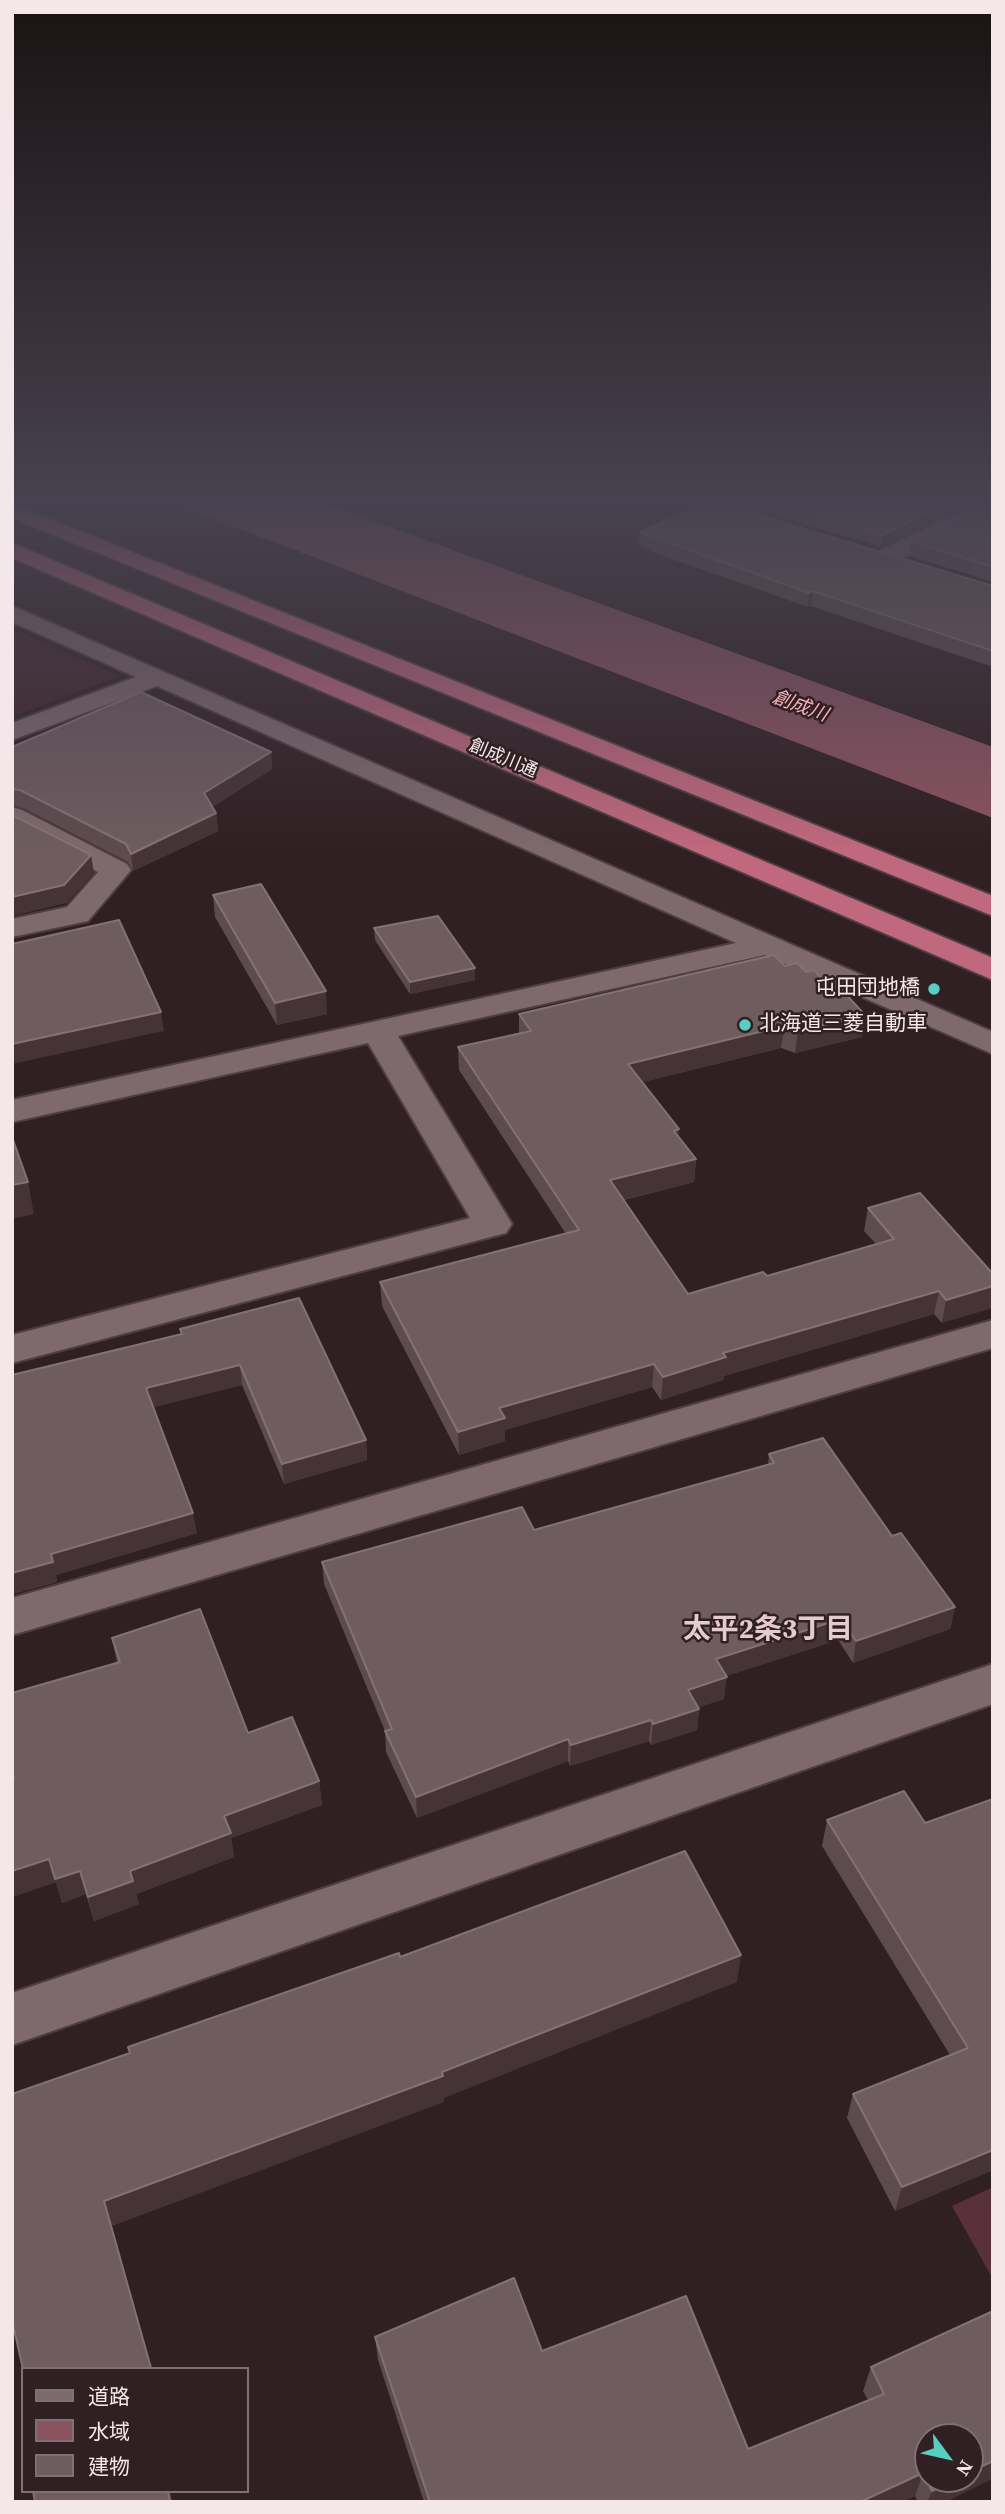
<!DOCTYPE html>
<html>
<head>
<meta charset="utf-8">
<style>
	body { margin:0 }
	#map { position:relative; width:1005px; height:2514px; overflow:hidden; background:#312023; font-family:"Source Serif 4","Noto Sans JP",serif }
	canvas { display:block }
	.frame { position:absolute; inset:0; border:14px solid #f4e7ea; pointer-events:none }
	.legend { position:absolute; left:21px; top:2367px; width:228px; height:126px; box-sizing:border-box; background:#312023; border:2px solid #7f7073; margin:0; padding:9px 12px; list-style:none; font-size:21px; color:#f4e7ea }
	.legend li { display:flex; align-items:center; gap:14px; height:35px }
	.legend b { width:35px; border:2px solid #7f7073 }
	.north { position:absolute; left:914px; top:2423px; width:70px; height:70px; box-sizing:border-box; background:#312023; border:2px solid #7f7073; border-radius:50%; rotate:123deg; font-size:19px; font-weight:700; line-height:28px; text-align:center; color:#f4e7ea }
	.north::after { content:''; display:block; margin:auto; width:24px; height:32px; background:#57cec1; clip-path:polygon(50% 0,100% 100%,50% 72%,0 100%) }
</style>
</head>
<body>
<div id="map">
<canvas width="1005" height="2514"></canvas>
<div class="frame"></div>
<ul class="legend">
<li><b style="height:9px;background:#7e696d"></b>道路</li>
<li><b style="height:19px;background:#8b525f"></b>水域</li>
<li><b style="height:19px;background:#6e5c5f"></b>建物</li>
</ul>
<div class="north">N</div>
</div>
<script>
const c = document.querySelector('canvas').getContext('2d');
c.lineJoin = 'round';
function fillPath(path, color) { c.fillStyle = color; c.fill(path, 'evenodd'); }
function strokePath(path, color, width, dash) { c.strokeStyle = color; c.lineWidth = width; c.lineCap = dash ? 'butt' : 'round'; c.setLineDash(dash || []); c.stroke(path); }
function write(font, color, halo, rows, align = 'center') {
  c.font = font + ' "Source Serif 4","Noto Sans JP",serif'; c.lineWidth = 5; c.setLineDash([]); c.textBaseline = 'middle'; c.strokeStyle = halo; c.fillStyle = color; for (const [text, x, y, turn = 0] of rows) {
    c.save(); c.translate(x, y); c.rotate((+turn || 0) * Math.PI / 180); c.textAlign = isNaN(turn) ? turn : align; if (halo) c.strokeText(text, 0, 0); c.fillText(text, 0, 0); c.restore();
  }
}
fillPath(new Path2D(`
	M 12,630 L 120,676 L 12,717 Z`), '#3e252b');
fillPath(new Path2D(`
	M 993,2187 L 993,2279 L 952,2206 Z`), '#58313a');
fillPath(new Path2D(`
	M 165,500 L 316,500 L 993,747 L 993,818 Z`), '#8b525f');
const service = new Path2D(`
	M 956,500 L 993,503 L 993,511 C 982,514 963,508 956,500 Z`);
const minor = new Path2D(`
	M 686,500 L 720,500 L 765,514 L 768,519 L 765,524 L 757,526 L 689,505 Z
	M 984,500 L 993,500 L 993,513 L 891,563 L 875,563 L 872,558 L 875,553 Z
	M 12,606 L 993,1032 L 993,1054 L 765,955 L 398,1036 L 512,1224 L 506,1233 L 12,1363 L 12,1335 L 470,1218 L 368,1043 L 12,1122 L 12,1100 L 736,943 L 157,686 L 12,740 L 12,723 L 136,677 L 12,622 Z
	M 12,807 L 22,810 L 127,864 L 131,870 L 88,921 L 12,937 L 12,919 L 67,907 L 98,872 L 12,828 Z
	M 993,1320 L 993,1348 L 12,1635 L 12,1598 Z
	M 993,1664 L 993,1704 L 12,2045 L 12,1993 Z`);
const trunk = new Path2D(`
	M 12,504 L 993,896 L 993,916 L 12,518 Z
	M 12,543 L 993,958 L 993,980 L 12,558 Z`);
strokePath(service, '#4e3e42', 4);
strokePath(minor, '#4e3e42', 4);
strokePath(trunk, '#4e3e42', 4);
fillPath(service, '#7e696d');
fillPath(minor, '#7e696d');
fillPath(trunk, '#c0687e');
fillPath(new Path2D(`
	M 738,500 L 963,500 L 962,508 L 881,547 L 738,503 Z
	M 993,502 L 993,582 L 910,556 L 912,542 Z
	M 640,532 L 993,586 L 993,667 L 811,606 L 808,607 L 639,547 Z
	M 12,747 L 271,752 L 272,769 L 212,807 L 216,813 L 218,831 L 133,871 L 128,862 L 23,808 L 12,805 Z
	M 213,895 L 327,1014 L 277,1025 L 215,917 Z
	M 374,928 L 475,980 L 410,994 L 375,940 Z
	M 785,966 L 806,972 L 823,980 L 865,1015 L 862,1037 L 795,1053 L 781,1048 L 643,1082 L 679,1137 L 696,1159 L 694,1182 L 624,1200 L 688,1294 L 767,1276 L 876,1244 L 864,1231 L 868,1208 L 993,1274 L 942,1323 L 934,1314 L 724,1376 L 723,1380 L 661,1400 L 652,1387 L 505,1430 L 505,1441 L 459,1455 L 382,1306 L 380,1282 L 566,1234 L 459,1070 L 458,1047 L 519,1033 L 519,1014 Z
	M 180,1329 L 366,1440 L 367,1460 L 284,1484 L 242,1385 L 154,1407 L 197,1533 L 56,1575 L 57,1582 L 12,1594 L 12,1375 L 181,1335 Z
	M 769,1454 L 892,1536 L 955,1607 L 950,1629 L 853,1663 L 838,1640 L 726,1676 L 724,1699 L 698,1707 L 699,1709 L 697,1730 L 651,1745 L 649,1741 L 570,1766 L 568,1761 L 417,1818 L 386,1752 L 385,1731 L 324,1584 L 322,1562 L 534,1530 L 768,1465 Z
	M 112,1638 L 319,1781 L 322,1805 L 231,1838 L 234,1857 L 136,1894 L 139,1904 L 94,1921 L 86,1894 L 62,1903 L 56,1882 L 12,1897 L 12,1779 L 117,1663 Z
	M 993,1799 L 993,2170 L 895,2211 L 847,2118 L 853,2094 L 950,2055 L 822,1846 L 827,1820 L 925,1823 Z
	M 993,2311 L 993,2478 L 945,2502 L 918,2502 L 915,2496 L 901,2502 L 424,2502 L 378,2360 L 375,2337 L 542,2351 L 748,2449 L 868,2400 L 863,2391 L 871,2367 Z`), '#5d4b4e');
fillPath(new Path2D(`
	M 955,500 L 963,500 L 962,508 L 881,547 L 882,535 Z
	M 813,591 L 811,606 L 808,607 L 809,593 Z
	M 271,752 L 272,769 L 205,811 L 204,793 Z
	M 216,813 L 218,831 L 133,871 L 131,854 Z
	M 91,855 L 94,873 L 67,903 L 12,916 L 12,897 Z
	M 475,968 L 475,980 L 410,994 L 410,982 Z
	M 326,991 L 327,1014 L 277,1025 L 275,1003 Z
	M 161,1012 L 164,1031 L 12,1064 L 12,1044 Z
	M 865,1015 L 862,1037 L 795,1053 L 798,1031 Z
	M 784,1026 L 781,1048 L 627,1086 L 628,1064 Z
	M 679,1129 L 678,1152 L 674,1131 Z
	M 696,1159 L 694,1182 L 609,1203 L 610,1180 Z
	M 28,1182 L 34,1214 L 12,1219 L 12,1185 Z
	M 993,1286 L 993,1308 L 942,1323 L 946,1300 Z
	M 939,1291 L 934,1314 L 724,1376 L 723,1380 L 661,1400 L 663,1377 L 723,1353 Z
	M 654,1364 L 652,1387 L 505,1430 L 505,1441 L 459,1455 L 458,1432 L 499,1408 Z
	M 240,1365 L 242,1385 L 150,1408 L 146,1388 Z
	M 366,1440 L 367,1460 L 284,1484 L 282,1464 Z
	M 193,1513 L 197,1533 L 56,1575 L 57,1582 L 12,1594 L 12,1573 L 51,1554 Z
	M 955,1607 L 950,1629 L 853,1663 L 856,1641 Z
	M 841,1619 L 838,1640 L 714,1680 L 716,1659 Z
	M 727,1677 L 724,1699 L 686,1712 L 688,1690 Z
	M 699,1709 L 697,1730 L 651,1745 L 653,1724 Z
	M 651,1720 L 649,1741 L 570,1766 L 571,1745 Z
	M 568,1739 L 568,1761 L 417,1818 L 416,1797 Z
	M 319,1781 L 322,1805 L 231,1838 L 234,1857 L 136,1894 L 139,1904 L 94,1921 L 88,1897 L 130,1871 L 224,1816 Z
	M 49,1859 L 56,1882 L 12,1897 L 12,1871 Z
	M 80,1871 L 86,1894 L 62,1903 L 55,1879 Z
	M 741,1955 L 737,1982 L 444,2098 L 444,2102 L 112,2226 L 152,2369 L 151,2369 L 104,2201 L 442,2072 Z
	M 993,2150 L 993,2170 L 895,2211 L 902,2187 Z
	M 993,2461 L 993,2478 L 945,2502 L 927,2502 L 932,2491 L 956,2479 L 970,2479 L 970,2472 Z
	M 923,2473 L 915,2496 L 901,2502 L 860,2502 Z
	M 168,2491 L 170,2491 L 173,2502 L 170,2502 Z`), '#453336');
const building = new Path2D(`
	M 768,500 L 955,500 L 882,535 Z
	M 712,501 L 993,586 L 993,651 L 813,591 L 809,593 L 640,532 Z
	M 993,502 L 993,567 L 912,542 Z
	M 141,692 L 271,752 L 204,793 L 216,813 L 131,854 L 126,844 L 20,790 L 12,789 L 12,747 Z
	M 12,815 L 91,855 L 64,885 L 12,897 Z
	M 261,884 L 326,991 L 275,1003 L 213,895 Z
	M 438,916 L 475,968 L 410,982 L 374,928 Z
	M 119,920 L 161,1012 L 12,1044 L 12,944 Z
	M 774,955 L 785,966 L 797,963 L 806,972 L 814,970 L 823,980 L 831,978 L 865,1015 L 798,1031 L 784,1026 L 628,1064 L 679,1129 L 674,1131 L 696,1159 L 610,1180 L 688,1294 L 763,1272 L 767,1276 L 894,1239 L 868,1208 L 920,1193 L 993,1274 L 993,1286 L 946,1300 L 939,1291 L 723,1353 L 726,1357 L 663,1377 L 654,1364 L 499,1408 L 505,1418 L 458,1432 L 380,1282 L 579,1230 L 458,1047 L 531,1031 L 519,1014 Z
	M 12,1137 L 28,1182 L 12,1185 Z
	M 299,1298 L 366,1440 L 282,1464 L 240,1365 L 146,1388 L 193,1513 L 51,1554 L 53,1562 L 12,1573 L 12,1375 L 182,1334 L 180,1329 Z
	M 823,1438 L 892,1536 L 901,1533 L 955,1607 L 856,1641 L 841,1619 L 716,1659 L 727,1677 L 688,1690 L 699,1709 L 653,1724 L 651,1720 L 571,1745 L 568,1739 L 416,1797 L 385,1731 L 392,1729 L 322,1562 L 522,1507 L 534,1530 L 774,1463 L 769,1454 Z
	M 200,1609 L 248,1733 L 292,1717 L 319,1781 L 224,1816 L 231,1833 L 130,1871 L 133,1881 L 88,1897 L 80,1871 L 55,1879 L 49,1859 L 12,1871 L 12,1779 L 14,1779 L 12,1771 L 12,1693 L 120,1662 L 112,1638 Z
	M 904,1791 L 925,1823 L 993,1799 L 993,2150 L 902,2187 L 853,2094 L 968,2048 L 827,1820 Z
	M 685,1851 L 741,1955 L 442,2072 L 443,2076 L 104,2201 L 151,2368 L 23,2369 L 12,2320 L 12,2094 L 130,2053 L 128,2047 L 399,1953 L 400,1957 Z
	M 514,2278 L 542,2351 L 686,2296 L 748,2449 L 884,2394 L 871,2367 L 993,2311 L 993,2461 L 970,2472 L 970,2437 L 928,2437 L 928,2479 L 956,2479 L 932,2491 L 923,2473 L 860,2502 L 430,2502 L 375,2337 Z
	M 33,2491 L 168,2491 L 170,2502 L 35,2502 Z`);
fillPath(building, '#6e5c5f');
strokePath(building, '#837174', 2);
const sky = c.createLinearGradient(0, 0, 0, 852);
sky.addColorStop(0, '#1b1213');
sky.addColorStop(0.59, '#484250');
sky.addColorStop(1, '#48425000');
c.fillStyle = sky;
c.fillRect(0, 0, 1005, 852);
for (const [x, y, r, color] of [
	[934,989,7,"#57cec1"],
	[745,1025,7,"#57cec1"]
]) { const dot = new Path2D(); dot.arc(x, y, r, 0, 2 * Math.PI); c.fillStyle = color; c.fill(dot); strokePath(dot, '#312023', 2.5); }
write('18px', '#f4e7ea', '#312023', [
	["創成川通",503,759,23]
]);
write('italic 19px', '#f8b0bf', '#312023', [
	["創成川",800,707,20]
]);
write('21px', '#f4e7ea', '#312023', [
	["屯田団地橋",920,989],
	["北海道三菱自動車",759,1025,"left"]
], 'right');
write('bold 28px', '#e4cbd0', '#312023', [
	["太平2条3丁目",768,1631]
]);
</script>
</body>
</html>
